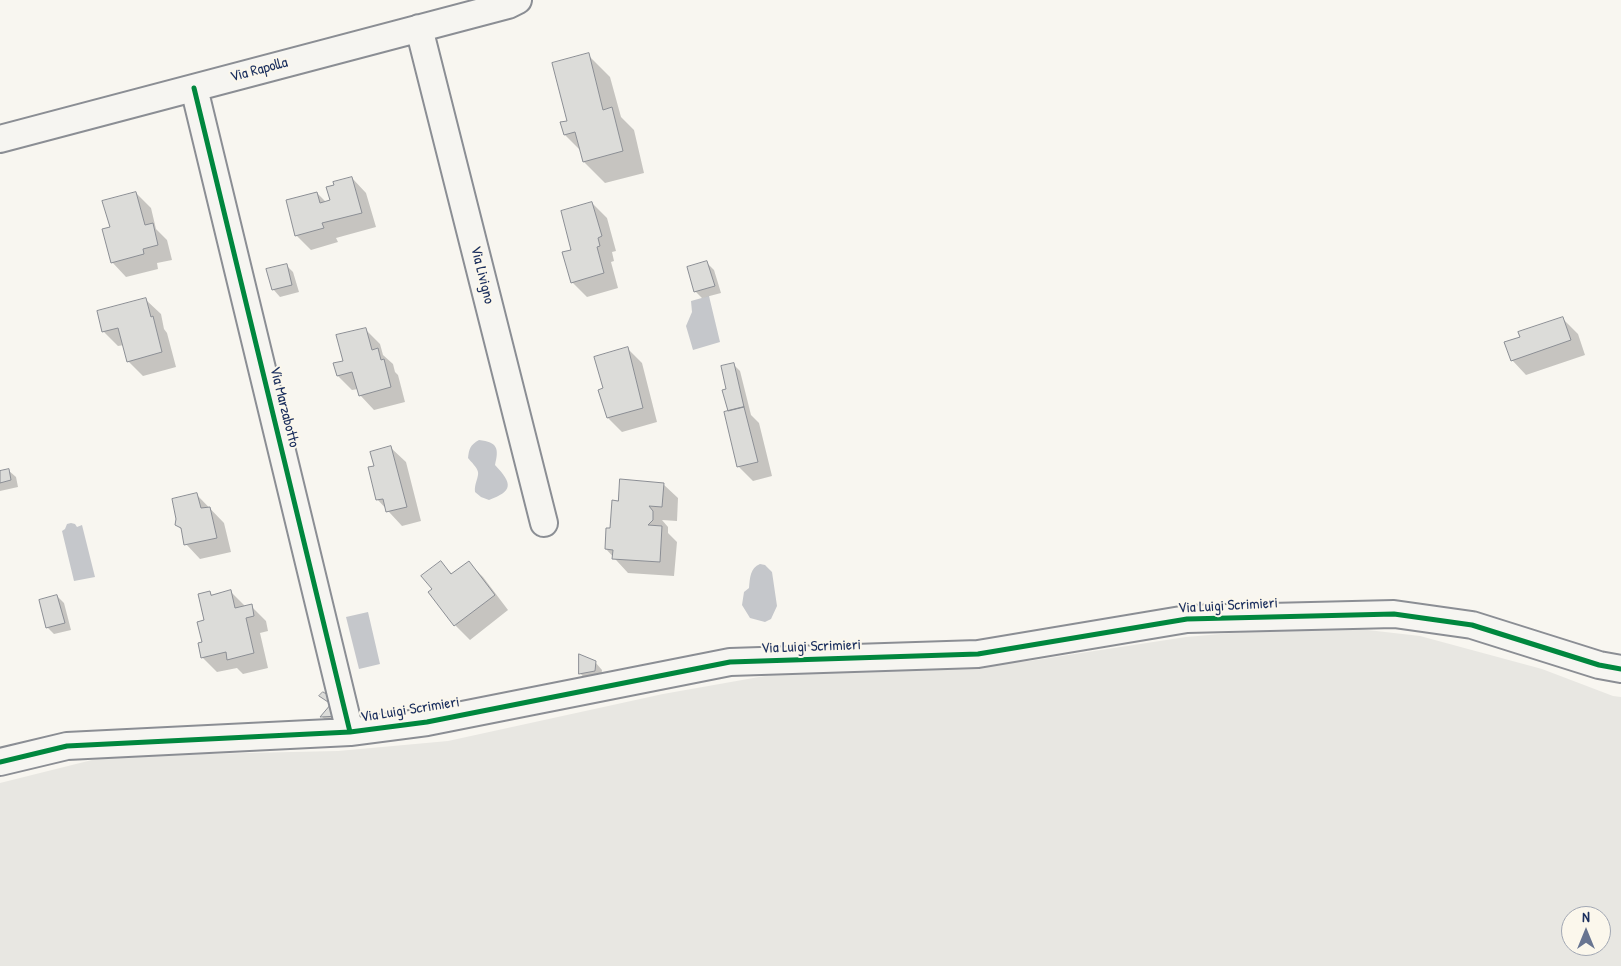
<!DOCTYPE html>
<html>
<head>
<meta charset="utf-8">
<style>
	body { margin:0 }
	#map { position:relative; width:1621px; height:966px; overflow:hidden; background:#f8f6f0; font-family:"Patrick Hand",sans-serif }
	canvas { display:block }
	.north { position:absolute; left:1561px; top:906px; width:50px; height:50px; box-sizing:border-box; background:#fbf7ec; border:1px solid #a1a7b3; border-radius:50%; rotate:0deg; font-size:14px; font-weight:700; line-height:20px; text-align:center; color:#1b2f5e }
	.north::after { content:''; display:block; margin:auto; width:18px; height:22px; background:#687591; clip-path:polygon(50% 0,100% 100%,50% 72%,0 100%) }
</style>
</head>
<body>
<div id="map">
<canvas width="1621" height="966"></canvas>
<div class="north">N</div>
</div>
<script>
const c = document.querySelector('canvas').getContext('2d');
c.lineJoin = 'round';
function fillPath(path, color) { c.fillStyle = color; c.fill(path, 'evenodd'); }
function strokePath(path, color, width, dash) { c.strokeStyle = color; c.lineWidth = width; c.lineCap = dash ? 'butt' : 'round'; c.setLineDash(dash || []); c.stroke(path); }
function write(font, color, halo, rows, align = 'center') {
  c.font = font + ' "Patrick Hand",sans-serif'; c.lineWidth = 4; c.setLineDash([]); c.textBaseline = 'middle'; c.strokeStyle = halo; c.fillStyle = color; for (const [text, x, y, turn = 0] of rows) {
    c.save(); c.translate(x, y); c.rotate((+turn || 0) * Math.PI / 180); c.textAlign = isNaN(turn) ? turn : align; if (halo) c.strokeText(text, 0, 0); c.fillText(text, 0, 0); c.restore();
  }
}
fillPath(new Path2D(`
	M 1324,625 L 1420,636 L 1542,669 L 1613,696 L 1621,697 L 1621,966 L 0,966 L 0,783 L 108,756 L 338,751 L 448,741 L 663,694 L 776,674 L 937,669 L 1029,661 L 1186,637 ZM 1571,916 L 1601,916 L 1601,946 L 1571,946 Z`), '#e8e7e2');
fillPath(new Path2D(`
	M 709,296 L 720,342 L 693,350 L 686,326 L 692,312 L 691,301 Z
	M 479,440 C 498,442 499,449 495,465 C 513,484 513,491 489,500 L 481,497 L 475,492 C 474,484 479,477 478,472 C 477,467 471,462 468,458 C 469,449 470,445 479,440 Z
	M 71,523 L 75,524 L 77,527 L 82,525 L 95,577 L 74,581 L 62,531 L 65,529 L 67,524 Z
	M 760,564 L 765,565 L 772,572 L 777,606 L 771,619 L 765,622 L 750,618 L 742,605 L 744,592 L 749,588 C 750,578 750,568 760,564 Z
	M 368,612 L 380,664 L 359,669 L 346,617 Z`), '#c5c7cb');
fillPath(new Path2D(`
	M 588,55 L 610,77 L 621,117 L 634,130 L 644,173 L 605,183 L 584,162 L 581,151 L 565,135 Z
	M 352,178 L 366,193 L 376,227 L 336,238 L 338,242 L 311,250 L 296,235 L 317,193 L 327,203 L 331,201 Z
	M 136,193 L 151,208 L 156,229 L 167,240 L 172,260 L 157,263 L 158,269 L 126,277 L 112,262 Z
	M 592,203 L 607,218 L 616,251 L 612,252 L 614,261 L 611,262 L 618,288 L 587,297 L 572,282 Z
	M 707,263 L 714,270 L 721,293 L 702,298 L 695,291 Z
	M 286,265 L 293,272 L 299,292 L 280,297 L 273,289 Z
	M 146,300 L 161,314 L 164,329 L 167,333 L 176,367 L 143,376 L 128,361 L 124,345 L 118,346 L 104,332 Z
	M 1563,319 L 1578,334 L 1585,355 L 1526,375 L 1512,360 Z
	M 365,329 L 380,344 L 383,355 L 393,364 L 395,372 L 398,375 L 405,402 L 374,410 L 360,395 L 358,389 L 352,390 L 338,376 Z
	M 628,349 L 642,363 L 657,422 L 622,432 L 608,418 L 604,389 Z
	M 733,364 L 740,371 L 751,415 L 759,423 L 772,476 L 753,481 L 738,466 L 724,391 L 728,390 Z
	M 391,448 L 406,462 L 421,521 L 402,526 L 377,499 L 375,467 Z
	M 8,470 L 16,477 L 18,487 L 0,491 L 0,472 Z
	M 663,484 L 678,498 L 677,521 L 662,520 L 668,527 L 668,533 L 677,542 L 674,576 L 628,573 L 606,549 L 619,502 Z
	M 197,495 L 224,523 L 231,552 L 200,559 L 186,544 L 183,531 L 176,524 Z
	M 441,563 L 453,575 L 469,563 L 483,577 L 508,610 L 470,640 L 455,625 L 430,592 L 433,590 Z
	M 231,592 L 246,607 L 251,606 L 266,621 L 268,631 L 260,633 L 268,668 L 243,674 L 237,668 L 217,672 L 202,657 L 210,593 L 213,596 Z
	M 57,596 L 64,603 L 71,630 L 54,634 L 47,627 Z
	M 595,662 L 602,670 L 601,678 L 587,681 L 580,673 Z
	M 324,694 L 345,723 L 329,723 L 322,717 L 332,706 L 321,696 Z`), '#0003');
const building = new Path2D(`
	M 589,53 L 603,110 L 612,107 L 623,151 L 583,162 L 575,132 L 564,135 L 560,122 L 567,121 L 552,63 Z
	M 352,177 L 362,213 L 322,223 L 324,228 L 295,236 L 286,200 L 317,192 L 320,203 L 330,200 L 326,187 L 334,185 L 333,182 Z
	M 136,192 L 145,225 L 153,223 L 158,245 L 143,249 L 144,254 L 111,263 L 102,229 L 110,227 L 102,201 Z
	M 592,202 L 602,236 L 598,238 L 600,246 L 597,247 L 604,273 L 571,283 L 562,252 L 571,250 L 561,211 Z
	M 707,261 L 715,286 L 694,292 L 687,267 Z
	M 287,264 L 292,285 L 272,290 L 266,269 Z
	M 146,298 L 151,317 L 153,316 L 162,352 L 127,362 L 118,328 L 102,332 L 97,311 Z
	M 1563,317 L 1571,340 L 1511,361 L 1504,342 L 1520,337 L 1518,332 Z
	M 366,328 L 372,350 L 378,348 L 381,360 L 384,359 L 391,387 L 359,396 L 352,372 L 337,376 L 333,363 L 343,361 L 336,335 Z
	M 628,347 L 643,408 L 607,418 L 598,390 L 603,388 L 594,357 Z
	M 734,363 L 744,407 L 728,411 L 722,390 L 726,389 L 721,366 Z
	M 744,407 L 758,462 L 737,467 L 724,412 Z
	M 391,446 L 407,507 L 386,512 L 383,499 L 376,500 L 368,467 L 374,466 L 370,452 Z
	M 9,469 L 11,480 L 0,483 L 0,471 Z
	M 620,479 L 664,483 L 662,507 L 649,506 L 653,511 L 653,520 L 648,525 L 662,526 L 660,562 L 612,559 L 613,550 L 605,549 L 606,528 L 610,528 L 612,500 L 618,501 Z
	M 197,493 L 201,508 L 210,507 L 217,538 L 184,545 L 181,528 L 175,525 L 176,519 L 172,499 Z
	M 441,561 L 451,574 L 469,561 L 495,595 L 454,626 L 428,592 L 432,589 L 421,576 Z
	M 231,590 L 235,608 L 252,604 L 254,616 L 246,618 L 254,653 L 227,660 L 226,652 L 201,658 L 198,643 L 202,642 L 197,622 L 204,620 L 198,594 L 210,591 L 211,595 Z
	M 57,595 L 65,623 L 46,628 L 39,600 Z
	M 579,654 L 596,661 L 595,671 L 579,674 Z
	M 323,692 L 335,699 L 339,716 L 320,717 L 331,704 L 319,696 Z`);
fillPath(building, '#dcdcd9');
strokePath(building, '#8b8e94', 1);
const street = new Path2D(`
	M 419,28 L 544,523
	M 194,88 L 350,732
	M 0,139 L 508,5 L 518,0
	M 0,762 L 67,746 L 350,732 L 427,722 L 730,662 L 978,654 L 1187,619 L 1394,614 L 1472,625 L 1599,665 L 1621,669`);
strokePath(street, '#8b8e94', 30);
strokePath(street, '#f6f5f1', 26);
strokePath(new Path2D(`
	M 194,88 L 350,732
	M 0,762 L 67,746 L 350,732 L 427,722 L 730,662 L 978,654 L 1187,619 L 1394,614 L 1472,625 L 1599,665 L 1621,669`), '#00873e', 5);
write('15px', '#1b2f5e', '#fbf7ec', [
	["Via Rapolla",259,70,-15],
	["Via Livigno",482,275,76],
	["Via Marzabotto",284,407,76],
	["Via Luigi Scrimieri",1228,606,-3],
	["Via Luigi Scrimieri",811,647,-2],
	["Via Luigi Scrimieri",410,710,-9]
]);
</script>
</body>
</html>
